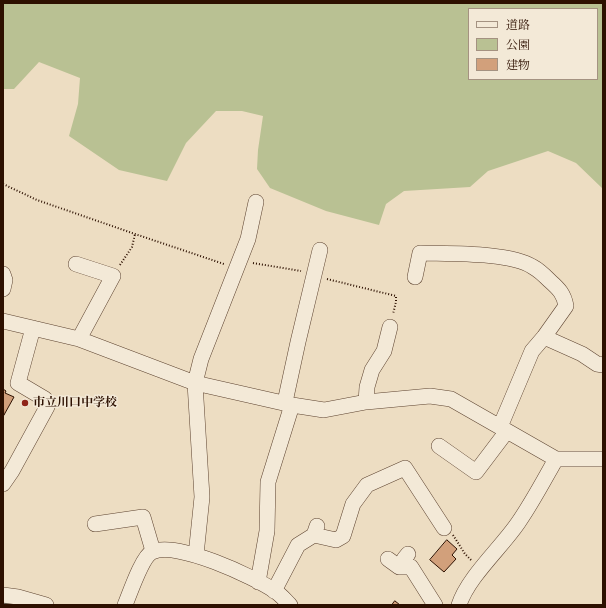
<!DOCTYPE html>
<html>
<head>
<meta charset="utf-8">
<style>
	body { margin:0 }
	#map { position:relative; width:606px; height:608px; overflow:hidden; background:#edddc2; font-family:Cardo,"Noto Serif JP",serif }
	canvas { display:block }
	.frame { position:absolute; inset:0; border:4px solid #2d1000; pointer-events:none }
	.legend { position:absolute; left:468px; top:8px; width:130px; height:72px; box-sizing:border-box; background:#f3e9d7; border:1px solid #a49281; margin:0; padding:5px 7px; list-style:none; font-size:12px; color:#2d1000 }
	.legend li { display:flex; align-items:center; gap:8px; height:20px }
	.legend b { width:20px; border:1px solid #a49281 }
</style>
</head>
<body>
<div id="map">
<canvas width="606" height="608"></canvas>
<div class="frame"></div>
<ul class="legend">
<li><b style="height:5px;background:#f3e9d7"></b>道路</li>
<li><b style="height:11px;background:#b9c193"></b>公園</li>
<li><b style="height:11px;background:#d2a07b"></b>建物</li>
</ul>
</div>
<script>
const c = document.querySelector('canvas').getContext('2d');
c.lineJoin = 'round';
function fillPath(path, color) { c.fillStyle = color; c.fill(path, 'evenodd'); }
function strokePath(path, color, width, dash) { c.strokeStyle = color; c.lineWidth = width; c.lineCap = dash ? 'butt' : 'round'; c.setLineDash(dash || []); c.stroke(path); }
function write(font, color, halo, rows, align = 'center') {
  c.font = font + ' Cardo,"Noto Serif JP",serif'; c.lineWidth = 3; c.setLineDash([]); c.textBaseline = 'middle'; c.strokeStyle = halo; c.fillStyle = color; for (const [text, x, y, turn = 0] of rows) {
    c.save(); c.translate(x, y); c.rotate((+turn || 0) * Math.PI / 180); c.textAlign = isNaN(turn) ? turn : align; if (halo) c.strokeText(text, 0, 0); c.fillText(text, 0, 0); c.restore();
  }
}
fillPath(new Path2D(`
	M 3,3 L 603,3 L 603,189 L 576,163 L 548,151 L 488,171 L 470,187 L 404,191 L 386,204 L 379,225 L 326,211 L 270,188 L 257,169 L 258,150 L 263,116 L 242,111 L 216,111 L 186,143 L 167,181 L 119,170 L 69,136 L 78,104 L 80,78 L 39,62 L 14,89 L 3,89 ZM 469,9 L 597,9 L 597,79 L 469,79 Z`), '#b9c193');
strokePath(new Path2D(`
	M 3,603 L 14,605`), '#6e776d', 3.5);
const building = new Path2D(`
	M 3,389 L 6,391 L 5,393 L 14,397 L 4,415 Z
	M 447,540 L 457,549 L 452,555 L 456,559 L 444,572 L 430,560 Z
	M 395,601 L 400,605 L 392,605 Z`);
fillPath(building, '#d2a07b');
strokePath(building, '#2d1000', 1);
const minor = new Path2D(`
	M 76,264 L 113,276 L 79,339
	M 3,274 L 5,280 L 3,289
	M 415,277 L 420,253 C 449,254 510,252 533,267 C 539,270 545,276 550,281 C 559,289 564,294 566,306 L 544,337 L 532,351 L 500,427
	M 3,321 L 79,339 L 195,383 L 292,405 L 324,410 L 366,402 L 430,396 L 451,399 L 556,459 L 603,459
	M 544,337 L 582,354 L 597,364 L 603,365
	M 285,402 L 298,342 L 320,250
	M 366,402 L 367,387 L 372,370 L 384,351 L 390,327
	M 439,446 L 476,472 L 507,431
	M 3,484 L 12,471 L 47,407 L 45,399 L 18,383 L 33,328
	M 95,524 L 143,517 L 153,551
	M 317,526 L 314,535 L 336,540 L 343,536 L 353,504 L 367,485 L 405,468 L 444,528
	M 196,555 L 202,497 L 195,383 L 201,359 L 248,239 L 256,202
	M 388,559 L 399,567 L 411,567 L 435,605
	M 405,567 L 404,559 L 408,554
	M 258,582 L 267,531 L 268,482 L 292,405
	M 274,591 L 298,545 L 314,535
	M 3,595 L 18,597 L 46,605
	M 125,605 C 130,593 142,557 152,552 C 176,540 254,577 275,591 C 281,595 285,600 290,605
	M 459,605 C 468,577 501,548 518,523 C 532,503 544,480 556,459`);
strokePath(minor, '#5d4330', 16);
strokePath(new Path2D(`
	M 3,184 L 37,200 L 135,234 L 224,264
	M 253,263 L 301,271
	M 120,265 L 132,247 L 135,234
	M 327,279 L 396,296 L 396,302 L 393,314
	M 453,535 L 465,554 L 472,561`), '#2d1000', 2, [1, 2]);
strokePath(minor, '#f3e9d7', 15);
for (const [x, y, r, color] of [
	[25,403,4,"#8f2418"]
]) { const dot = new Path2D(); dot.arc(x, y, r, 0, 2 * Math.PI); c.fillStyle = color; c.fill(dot); strokePath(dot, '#f3e9d7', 1.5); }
write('bold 12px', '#2d1000', '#f3e9d7', [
	["市立川口中学校",33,403]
], 'left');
</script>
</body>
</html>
